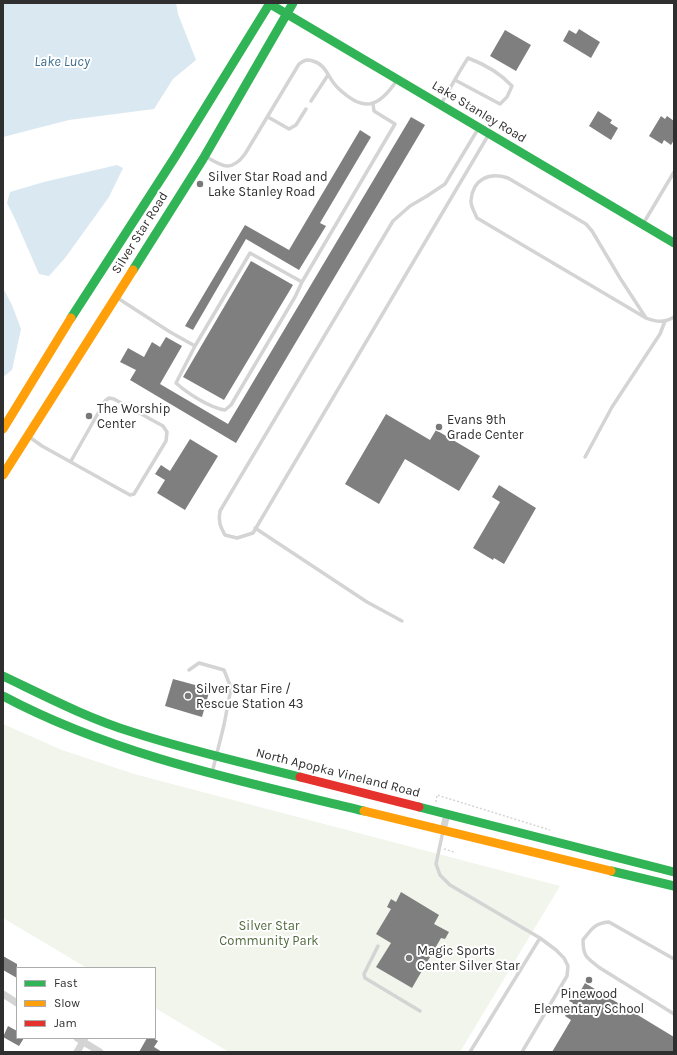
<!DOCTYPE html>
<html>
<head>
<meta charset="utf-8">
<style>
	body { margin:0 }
	#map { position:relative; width:677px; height:1055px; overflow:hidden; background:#fff; font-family:Karla,sans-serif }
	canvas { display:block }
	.frame { position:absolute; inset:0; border:4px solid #2f2f2f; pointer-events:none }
	.legend { position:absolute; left:16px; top:967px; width:140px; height:72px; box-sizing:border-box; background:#fff; border:1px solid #acacac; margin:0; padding:5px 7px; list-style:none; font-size:12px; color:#2f2f2f }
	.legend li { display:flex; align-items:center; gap:8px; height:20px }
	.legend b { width:20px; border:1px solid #acacac }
</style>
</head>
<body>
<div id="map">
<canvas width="677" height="1055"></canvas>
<div class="frame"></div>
<ul class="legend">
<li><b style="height:5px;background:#30b455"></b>Fast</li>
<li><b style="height:5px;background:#ff9f0a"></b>Slow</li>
<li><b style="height:5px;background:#e5322d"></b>Jam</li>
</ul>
</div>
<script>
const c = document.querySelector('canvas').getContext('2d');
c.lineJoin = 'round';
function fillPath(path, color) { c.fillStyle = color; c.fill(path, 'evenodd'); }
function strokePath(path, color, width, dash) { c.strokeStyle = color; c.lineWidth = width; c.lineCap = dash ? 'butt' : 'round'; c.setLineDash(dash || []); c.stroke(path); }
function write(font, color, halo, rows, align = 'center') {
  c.font = font + ' Karla,sans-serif'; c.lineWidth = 4; c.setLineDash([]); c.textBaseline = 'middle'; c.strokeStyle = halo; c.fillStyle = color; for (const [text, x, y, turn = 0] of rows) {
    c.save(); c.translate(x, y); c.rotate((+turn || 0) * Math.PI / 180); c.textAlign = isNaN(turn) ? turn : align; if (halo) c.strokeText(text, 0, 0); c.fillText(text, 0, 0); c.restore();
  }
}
fillPath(new Path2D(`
	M 3,724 L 62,750 L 134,774 L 560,886 L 460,1052 L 229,1052 L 155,1008 L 155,968 L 87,968 L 3,918 Z`), '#f1f5ec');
fillPath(new Path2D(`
	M 3,3 L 176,3 L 178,14 L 196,60 L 173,79 L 154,109 L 69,120 L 3,137 Z
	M 117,165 L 123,168 L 109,197 L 65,258 L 49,276 L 39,274 L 15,219 L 7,203 L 10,192 L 44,182 Z
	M 3,288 L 12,305 L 21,329 L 12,370 L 3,377 Z`), '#d9e8f1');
fillPath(new Path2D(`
	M 579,29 L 600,42 L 591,58 L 563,41 L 569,30 L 576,34 Z
	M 505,30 L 531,45 L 516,71 L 490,56 Z
	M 598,111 L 612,120 L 610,123 L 618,128 L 611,140 L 589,126 Z
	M 661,116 L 665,119 L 667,116 L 674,121 L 674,140 L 671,145 L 664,140 L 662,144 L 649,136 Z
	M 411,117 L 425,125 L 236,443 L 130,380 L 136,370 L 120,362 L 128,348 L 144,357 L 152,342 L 160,347 L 166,337 L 182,346 L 160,384 L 228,424 Z
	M 360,130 L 371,137 L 320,223 L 326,226 L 299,270 L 246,239 L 193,330 L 185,326 L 245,225 L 289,250 Z
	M 251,261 L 293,285 L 224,400 L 183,377 Z
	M 386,414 L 430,440 L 436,430 L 480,456 L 459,491 L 405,459 L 379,504 L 345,484 Z
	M 190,439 L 218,456 L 185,510 L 157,493 L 165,480 L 155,474 L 161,465 L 170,471 Z
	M 499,485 L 536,508 L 504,564 L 494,558 L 493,560 L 473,548 L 500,502 L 492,497 Z
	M 173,679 L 210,689 L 202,717 L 165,706 Z
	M 401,892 L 439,915 L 434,924 L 449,932 L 445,939 L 441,938 L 412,988 L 376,967 L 391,943 L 376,934 L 391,909 L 387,907 L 391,899 L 396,902 Z
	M 3,956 L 17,964 L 17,978 L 3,970 Z
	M 585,983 L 674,1037 L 674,1052 L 552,1052 L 571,1020 L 565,1016 L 573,1003 L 569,1001 L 573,995 L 577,997 Z
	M 8,1026 L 17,1031 L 17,1038 L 24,1038 L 19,1046 L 3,1037 Z
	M 147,1038 L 153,1038 L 158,1041 L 154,1047 L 162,1052 L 139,1052 Z`), '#7f7f7f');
strokePath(new Path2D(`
	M 436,802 L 437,795 L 550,830
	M 444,849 L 454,852`), '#d4d4d4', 1.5, [2, 2]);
strokePath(new Path2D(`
	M 311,101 L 328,75
	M 441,104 C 450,89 458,73 468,58 C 484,64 500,73 512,86 L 507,97 L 500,104 L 455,80
	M 268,117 L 289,129 L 296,125 L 306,109
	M 478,129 L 445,184 L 427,196 L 410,206 L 393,221 L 220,511 C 218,521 220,526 225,535 L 237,538 L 253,533 L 489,134
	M 205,156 C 222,166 231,173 245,154 L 299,64 C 304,60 307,59 313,61 C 327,65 328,79 338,88 C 363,112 378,109 397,80
	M 643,224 L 674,172
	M 116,297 L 170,332 L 195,346 L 250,253 L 302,282 L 395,124 L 374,111 L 373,104
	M 646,318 L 620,278 L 592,231 L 586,224 L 508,178 C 489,172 473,179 471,200 C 470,205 475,213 477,218 L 646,318 C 656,322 664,323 674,317
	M 195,346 L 176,383 C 187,393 210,408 225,410 L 231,405 L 295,297 L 302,282
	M 28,436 L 42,446 L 130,495 L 134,494 L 166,441 L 167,432 L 163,426 L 114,399 L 109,398 L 105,401 L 71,461
	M 585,457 L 612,407 L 660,334 L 665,321
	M 255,528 L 367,602 L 402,621
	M 189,670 L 199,663 L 224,670 L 231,688 L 224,725 L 212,773
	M 443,831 L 436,864 L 440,875 L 450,885 L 540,938 L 556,950 L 564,958 L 568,966 L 567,976 L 522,1052
	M 378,946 L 364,974 L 365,978 L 420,1011
	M 674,959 L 609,922 C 595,923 591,929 583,940 C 583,957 587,958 600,968 L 674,1014
	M 470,1052 L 540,938`), '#d4d4d4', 3.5);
strokePath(new Path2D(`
	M 443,830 L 447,814
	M 3,994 L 17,1003
	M 77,1038 L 100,1052
	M 77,1052 L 85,1038`), '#d4d4d4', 7);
strokePath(new Path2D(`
	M 270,4 L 674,243
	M 133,270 L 203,159 L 293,3
	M 71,318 L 175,157 L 270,3
	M 3,676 C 45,696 87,718 132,732 C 187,750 244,763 300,777
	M 3,696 C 116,756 241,781 364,811
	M 419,807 L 674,872
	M 611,871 L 674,886`), '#30b455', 9);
strokePath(new Path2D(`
	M 3,429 L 71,318
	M 3,475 L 133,270
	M 364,811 L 611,871`), '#ff9f0a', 9);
strokePath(new Path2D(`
	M 300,777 L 419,807`), '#e5322d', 9);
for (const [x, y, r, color] of [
	[200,184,4,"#787878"],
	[89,416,4,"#787878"],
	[439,427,4,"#787878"],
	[188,696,4,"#787878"],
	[409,958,4,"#787878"],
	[589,980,4,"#787878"]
]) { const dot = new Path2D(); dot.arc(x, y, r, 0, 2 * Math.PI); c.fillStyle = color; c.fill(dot); strokePath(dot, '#fff', 1.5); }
write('13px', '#2f2f2f', '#fff', [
	["Lake Stanley Road",479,112,31],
	["Silver Star Road",140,233,-58],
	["North Apopka Vineland Road",338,773,14]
]);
write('13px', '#2f2f2f', '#fff', [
	["Silver Star Road and",208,177],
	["Lake Stanley Road",208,192],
	["The Worship",97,409],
	["Center",97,424],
	["Evans 9th",447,420],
	["Grade Center",447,435],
	["Silver Star Fire /",196,689],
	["Rescue Station 43",196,704],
	["Magic Sports",417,951],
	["Center Silver Star",417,966],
	["Pinewood",589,994,"center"],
	["Elementary School",589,1009,"center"]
], 'left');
write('13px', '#516a3d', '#fff', [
	["Silver Star",269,926],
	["Community Park",269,941]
]);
write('italic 14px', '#3e6f90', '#fff', [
	["Lake Lucy",62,62]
]);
</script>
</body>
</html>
